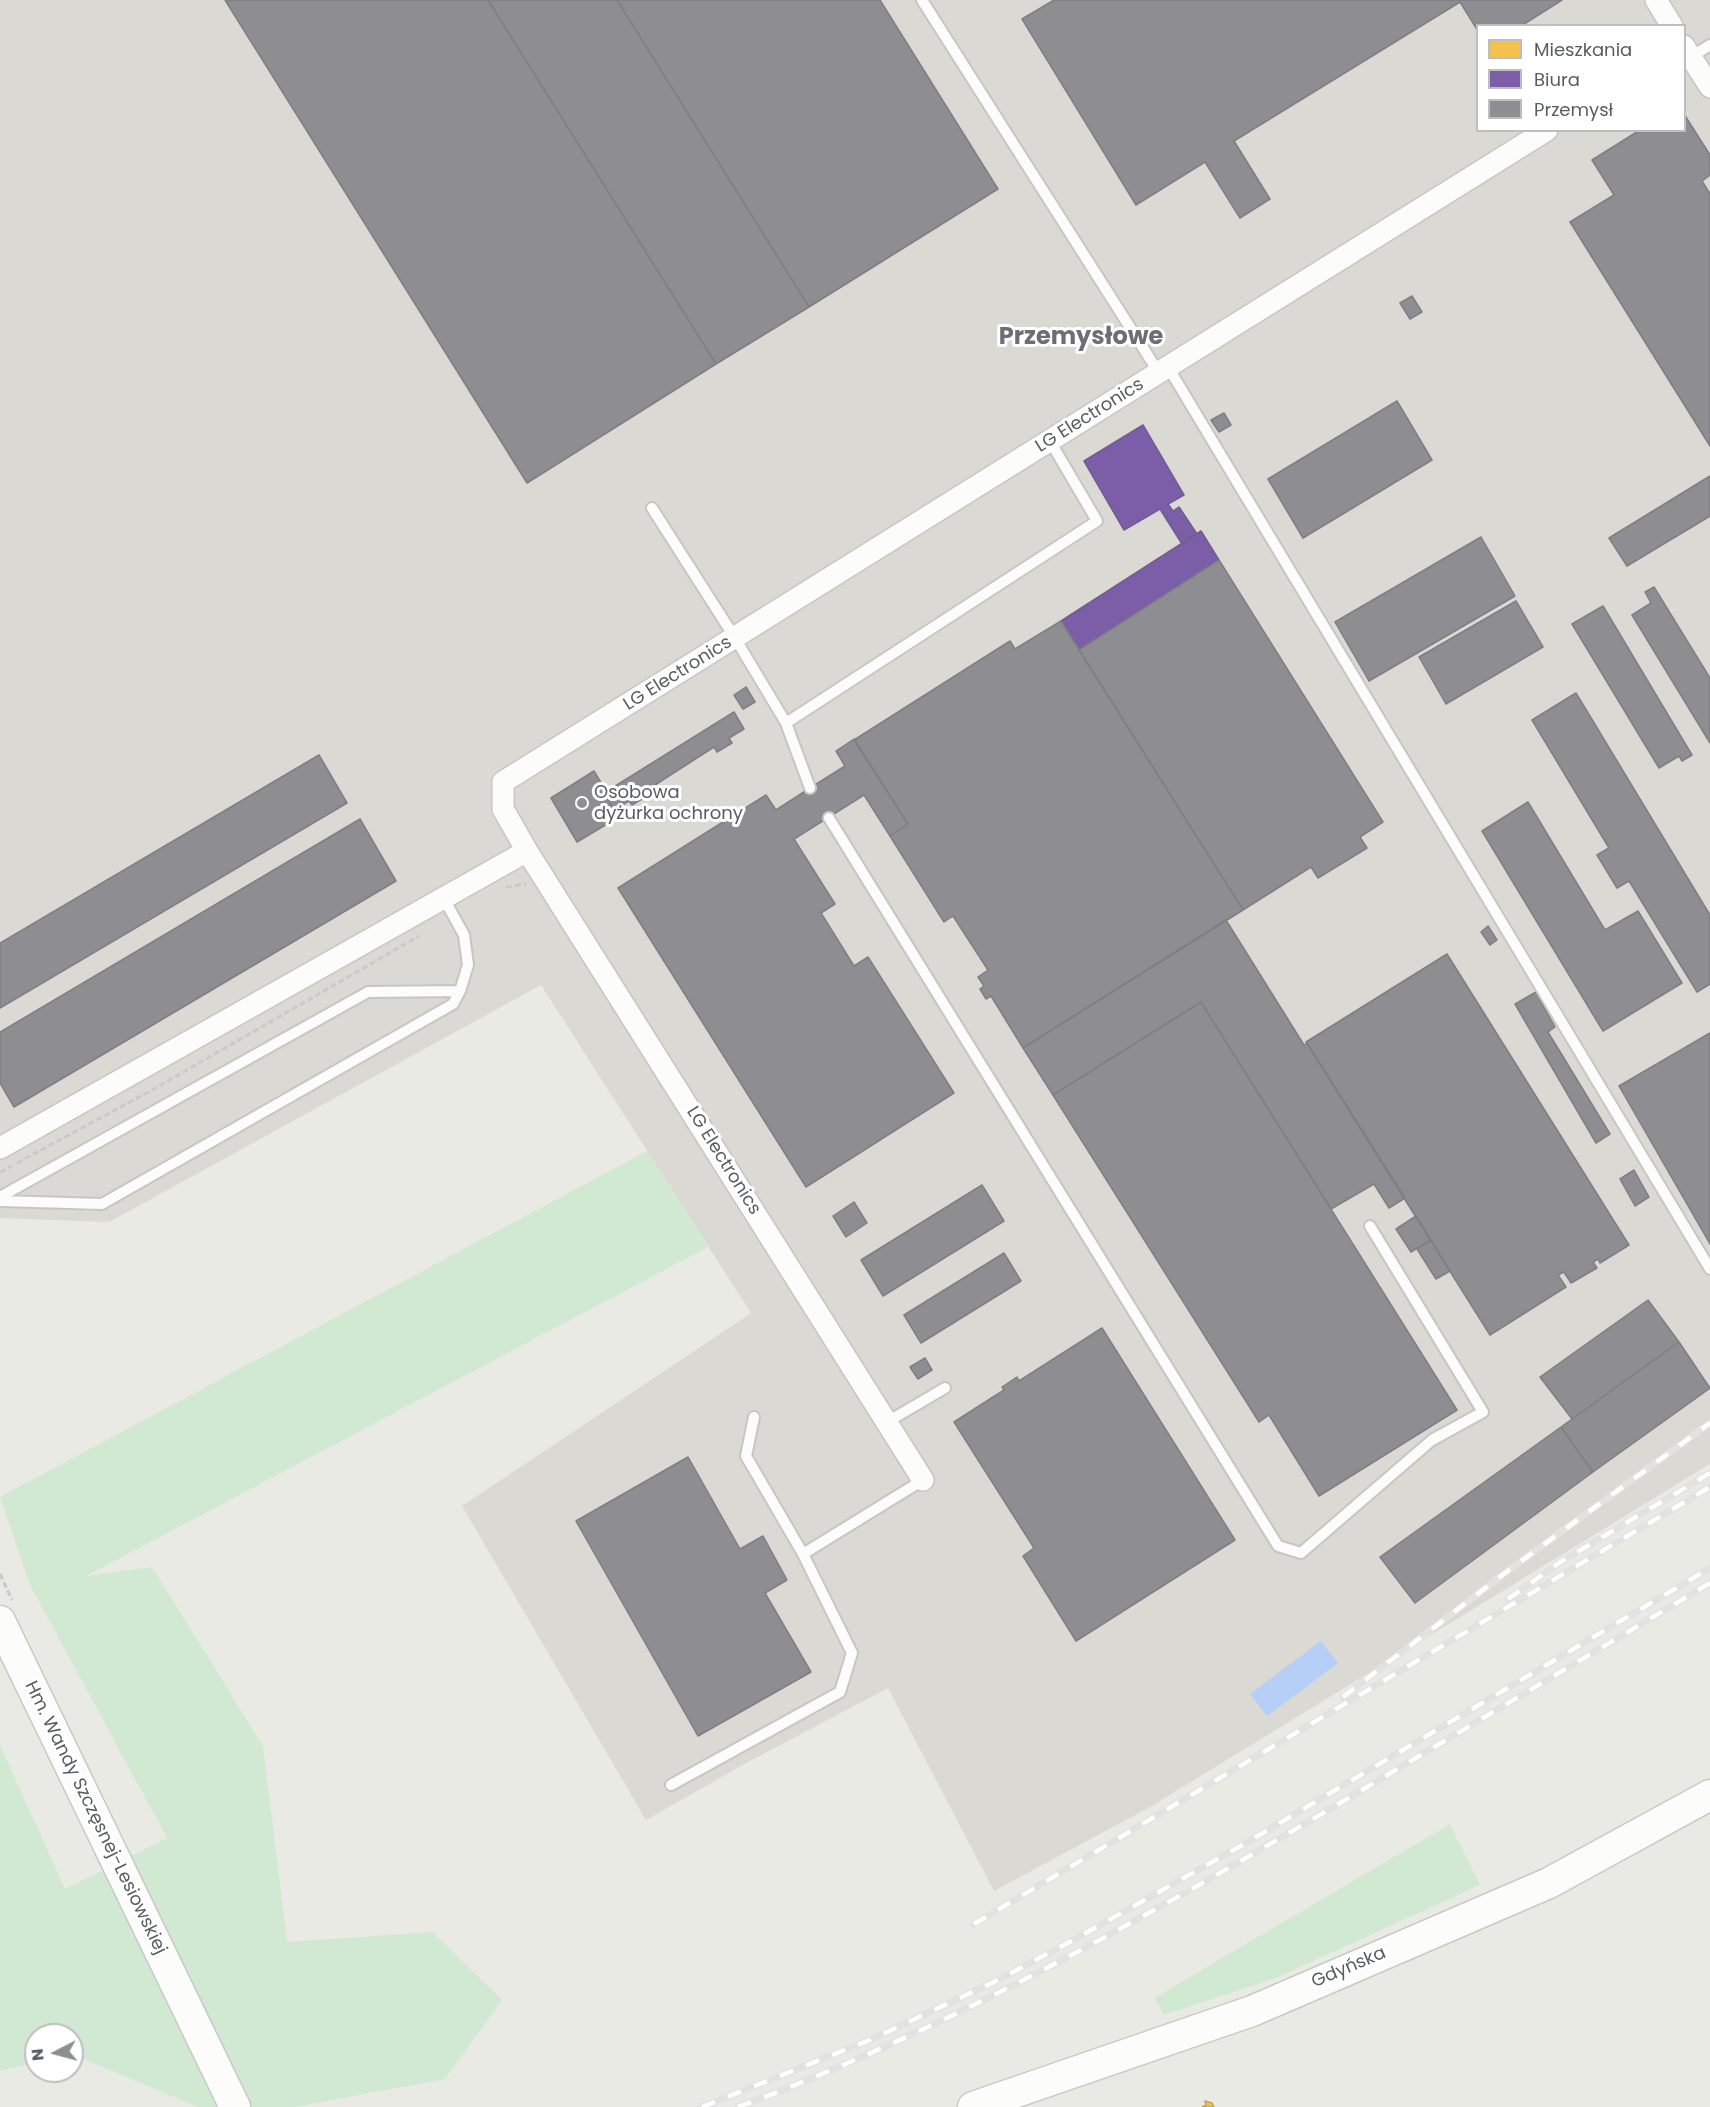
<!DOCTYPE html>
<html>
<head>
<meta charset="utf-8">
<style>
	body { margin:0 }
	#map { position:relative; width:1710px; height:2107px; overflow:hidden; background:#eaeae4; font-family:Poppins,sans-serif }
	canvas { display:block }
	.legend { position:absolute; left:1476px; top:24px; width:210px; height:108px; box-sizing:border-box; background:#fff; border:2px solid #bdbec1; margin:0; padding:8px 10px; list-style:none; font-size:18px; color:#5a5c63 }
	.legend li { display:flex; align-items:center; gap:12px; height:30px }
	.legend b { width:30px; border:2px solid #bdbec1 }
	.north { position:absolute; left:24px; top:2023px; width:60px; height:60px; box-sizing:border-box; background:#fff; border:2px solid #bdbec1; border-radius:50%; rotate:264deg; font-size:16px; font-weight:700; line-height:24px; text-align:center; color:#5a5c63 }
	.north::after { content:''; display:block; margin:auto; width:21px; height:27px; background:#8c8e90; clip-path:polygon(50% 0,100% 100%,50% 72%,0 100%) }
</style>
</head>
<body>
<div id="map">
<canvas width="1710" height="2107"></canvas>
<ul class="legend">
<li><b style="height:16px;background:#f2c14e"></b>Mieszkania</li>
<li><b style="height:16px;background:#7b5ea7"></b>Biura</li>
<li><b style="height:16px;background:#8d8d92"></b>Przemysł</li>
</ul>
<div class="north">N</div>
</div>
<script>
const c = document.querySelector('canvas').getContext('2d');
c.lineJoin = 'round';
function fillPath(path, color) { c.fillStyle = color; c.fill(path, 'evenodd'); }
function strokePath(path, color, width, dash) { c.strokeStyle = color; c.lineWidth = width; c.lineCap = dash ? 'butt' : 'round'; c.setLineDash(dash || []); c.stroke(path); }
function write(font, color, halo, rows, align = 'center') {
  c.font = font + ' Poppins,sans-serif'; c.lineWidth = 6; c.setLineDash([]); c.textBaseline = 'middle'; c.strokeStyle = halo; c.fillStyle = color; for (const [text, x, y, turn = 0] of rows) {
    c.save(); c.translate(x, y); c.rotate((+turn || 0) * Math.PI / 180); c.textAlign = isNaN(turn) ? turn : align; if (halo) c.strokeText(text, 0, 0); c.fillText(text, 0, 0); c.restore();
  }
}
fillPath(new Path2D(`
	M 0,0 L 1710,0 L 1710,1464 L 1150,1807 L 994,1891 L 888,1688 L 746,1763 L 646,1820 L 462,1506 L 751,1313 L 541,985 L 109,1222 L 0,1218 ZM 1478,26 L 1684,26 L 1684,130 L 1478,130 Z`), '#dad9d4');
fillPath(new Path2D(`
	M 647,1151 L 708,1247 L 86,1576 L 152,1567 L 263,1746 L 287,1942 L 432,1932 L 502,2000 L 445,2079 L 294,2107 L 198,2107 L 72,2054 L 72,2035 L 36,2035 L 36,2062 L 0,2071 L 0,1745 L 65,1889 L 167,1838 L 30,1585 L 0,1497 Z
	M 1450,1824 L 1480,1885 L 1276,1978 L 1164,2015 L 1154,1998 Z`), '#d1e8d2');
fillPath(new Path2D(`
	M 1321,1641 L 1338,1663 L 1267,1716 L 1250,1694 Z`), '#b6cff7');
const homes = new Path2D(`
	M 1205,2101 L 1212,2103 L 1214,2107 L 1202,2107 L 1206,2105 Z`);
fillPath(homes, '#f2c14e');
strokePath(homes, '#c4a354', 1.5);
const offices = new Path2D(`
	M 1143,425 L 1184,495 L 1168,504 L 1173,511 L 1179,507 L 1197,534 L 1182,544 L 1160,509 L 1124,530 L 1084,461 Z
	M 1201,531 L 1219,560 L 1079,650 L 1061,621 Z`);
fillPath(offices, '#7b5ea7');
strokePath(offices, '#715d93', 1.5);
const industry = new Path2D(`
	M 225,0 L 488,0 L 716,364 L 527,483 Z
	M 488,0 L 617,0 L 809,307 L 716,364 Z
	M 617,0 L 880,0 L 998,189 L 809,307 Z
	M 1054,0 L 1562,0 L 1521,26 L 1478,26 L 1478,31 L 1460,2 L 1234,141 L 1270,199 L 1240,218 L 1205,162 L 1136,205 L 1022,19 Z
	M 1684,114 L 1710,155 L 1710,175 L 1702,181 L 1710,194 L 1710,446 L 1570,222 L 1614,195 L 1592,160 L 1640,130 L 1684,130 Z
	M 1412,296 L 1422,312 L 1410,319 L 1400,303 Z
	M 1397,401 L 1432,460 L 1303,538 L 1268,479 Z
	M 1224,413 L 1231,425 L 1219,432 L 1211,420 Z
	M 1710,476 L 1710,516 L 1627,566 L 1609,538 Z
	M 1481,537 L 1515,596 L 1369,681 L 1335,622 Z
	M 1219,560 L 1383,822 L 1360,837 L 1367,848 L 1318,878 L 1311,867 L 1243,910 L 1079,650 Z
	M 1654,587 L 1710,678 L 1710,743 L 1632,615 L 1651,603 L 1645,592 Z
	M 1516,601 L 1543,647 L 1446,704 L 1419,657 Z
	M 1603,606 L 1692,755 L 1682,761 L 1679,756 L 1659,768 L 1572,624 Z
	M 1061,621 L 1243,910 L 1023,1048 L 991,996 L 986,999 L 980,989 L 984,986 L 978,977 L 988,970 L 953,916 L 944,922 L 890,836 L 908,824 L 854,740 L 1010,641 L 1015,649 Z
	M 746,687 L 755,702 L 743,709 L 734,695 Z
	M 1576,693 L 1710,915 L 1710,984 L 1697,992 L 1629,881 L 1617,888 L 1597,855 L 1609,848 L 1532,720 Z
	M 734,712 L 744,729 L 729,738 L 732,743 L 717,752 L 714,747 L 644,792 L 647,796 L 632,805 L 629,801 L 614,810 L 604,793 Z
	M 854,739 L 908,824 L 890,836 L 864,795 L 794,839 L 835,904 L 821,913 L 854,966 L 868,957 L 954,1093 L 806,1187 L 618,888 L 766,795 L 776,810 L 810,788 L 845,766 L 836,751 Z
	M 319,755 L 347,803 L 0,1008 L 0,943 Z
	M 594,771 L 606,791 L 604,793 L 614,810 L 617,808 L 622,815 L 577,842 L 551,798 Z
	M 1528,802 L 1605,930 L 1638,911 L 1682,983 L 1603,1031 L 1482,831 Z
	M 360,819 L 396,881 L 14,1107 L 0,1083 L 0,1032 Z
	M 1226,920 L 1304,1045 L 1307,1043 L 1405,1198 L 1389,1208 L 1374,1184 L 1331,1209 L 1201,1002 L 1053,1095 L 1023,1048 Z
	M 1488,926 L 1497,940 L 1490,945 L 1481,932 Z
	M 1447,954 L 1629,1245 L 1600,1263 L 1598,1259 L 1593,1262 L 1597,1268 L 1571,1283 L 1564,1272 L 1558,1275 L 1566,1287 L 1490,1335 L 1306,1042 Z
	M 1536,992 L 1555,1027 L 1548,1032 L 1610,1134 L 1596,1143 L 1515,1004 Z
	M 1201,1002 L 1457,1410 L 1319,1496 L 1269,1415 L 1259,1422 L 1053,1095 Z
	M 1710,1033 L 1710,1244 L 1619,1086 Z
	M 1634,1170 L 1649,1197 L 1635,1206 L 1620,1179 Z
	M 982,1185 L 1004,1221 L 883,1296 L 861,1260 Z
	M 854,1202 L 867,1223 L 846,1237 L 833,1216 Z
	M 1416,1216 L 1431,1240 L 1411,1252 L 1396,1229 Z
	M 1431,1240 L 1450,1271 L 1436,1279 L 1417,1249 Z
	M 1004,1253 L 1021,1281 L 921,1343 L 904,1315 Z
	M 1648,1300 L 1679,1342 L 1572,1419 L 1540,1377 Z
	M 1102,1328 L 1235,1540 L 1076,1641 L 1023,1556 L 1034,1548 L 954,1422 L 1004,1390 L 1002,1387 L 1017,1377 L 1019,1381 Z
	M 1679,1342 L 1710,1388 L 1593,1472 L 1561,1427 Z
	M 925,1358 L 932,1370 L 918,1379 L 910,1367 Z
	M 1561,1427 L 1593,1472 L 1415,1603 L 1380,1557 Z
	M 688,1457 L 740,1549 L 763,1536 L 787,1580 L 765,1593 L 811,1672 L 698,1736 L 576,1521 Z`);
fillPath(industry, '#8d8d92');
strokePath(industry, '#7e7e84', 1.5);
const lane = new Path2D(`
	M 922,0 L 1159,373
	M 1691,57 L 1710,45
	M 1168,367 L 1710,1269
	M 652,508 L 735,638 L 786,723 L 810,788
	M 786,723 L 1097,521 L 1050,441
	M 829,818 L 1278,1546 L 1301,1553 L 1432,1440 L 1483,1412 L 1370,1226
	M 0,1197 L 368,992 L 460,991 L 468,965 L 464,935 L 443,897
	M 0,1201 L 102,1204 L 453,1004 L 460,991
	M 887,1422 L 945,1388
	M 803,1554 L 923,1480
	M 671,1785 L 840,1692 L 852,1653 L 803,1554 L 746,1456 L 754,1417`);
const street = new Path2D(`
	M 1656,0 L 1672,26
	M 1684,46 L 1710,87
	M 0,1148 L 527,851
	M 923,1480 L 527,851 L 503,809 L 503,782 L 1547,130`);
const secondary = new Path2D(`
	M 0,1621 L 235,2107
	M 973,2107 L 1252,2011 L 1549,1883 L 1710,1795`);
strokePath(lane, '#c6c6c6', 14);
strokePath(street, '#c6c6c6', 24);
strokePath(secondary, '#c8c9c9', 33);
strokePath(new Path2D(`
	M 506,887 L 526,884
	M 17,1163 L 154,1089 L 419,936
	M 0,1172 L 12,1166
	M 0,1574 L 12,1600`), '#c7ccca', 3, [6, 3]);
strokePath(lane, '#fcfcfb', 10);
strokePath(street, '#fcfcfb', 21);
strokePath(secondary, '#fcfcfb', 30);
const rail = new Path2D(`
	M 1508,1599 L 1562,1561 L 1710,1473
	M 1343,1697 L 1509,1570 L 1710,1423
	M 974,1924 L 1710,1487
	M 702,2107 L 870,2040 L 996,1981 L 1077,1938 L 1246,1843 L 1710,1568
	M 738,2107 C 954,2027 1154,1913 1352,1796 C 1471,1725 1591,1654 1710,1583`);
strokePath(rail, '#e2e2e2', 7);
strokePath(rail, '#fff', 4.5, [14]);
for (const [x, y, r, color] of [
	[582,803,6,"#8c8e90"]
]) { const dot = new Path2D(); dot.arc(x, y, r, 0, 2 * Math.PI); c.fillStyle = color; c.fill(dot); strokePath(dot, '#fff', 2); }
write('18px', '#5a5c63', '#fff', [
	["LG Electronics",1090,416,-32],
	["LG Electronics",678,674,-32],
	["LG Electronics",723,1161,58],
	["Hm. Wandy Szczęsnej-Lesiowskiej",95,1818,64],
	["Gdyńska",1349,1968,-23]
]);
write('18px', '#5a5c63', '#fff', [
	["Osobowa",594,793],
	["dyżurka ochrony",594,814]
], 'left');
write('bold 24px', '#6b6e75', '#fff', [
	["Przemysłowe",1081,338]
]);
</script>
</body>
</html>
